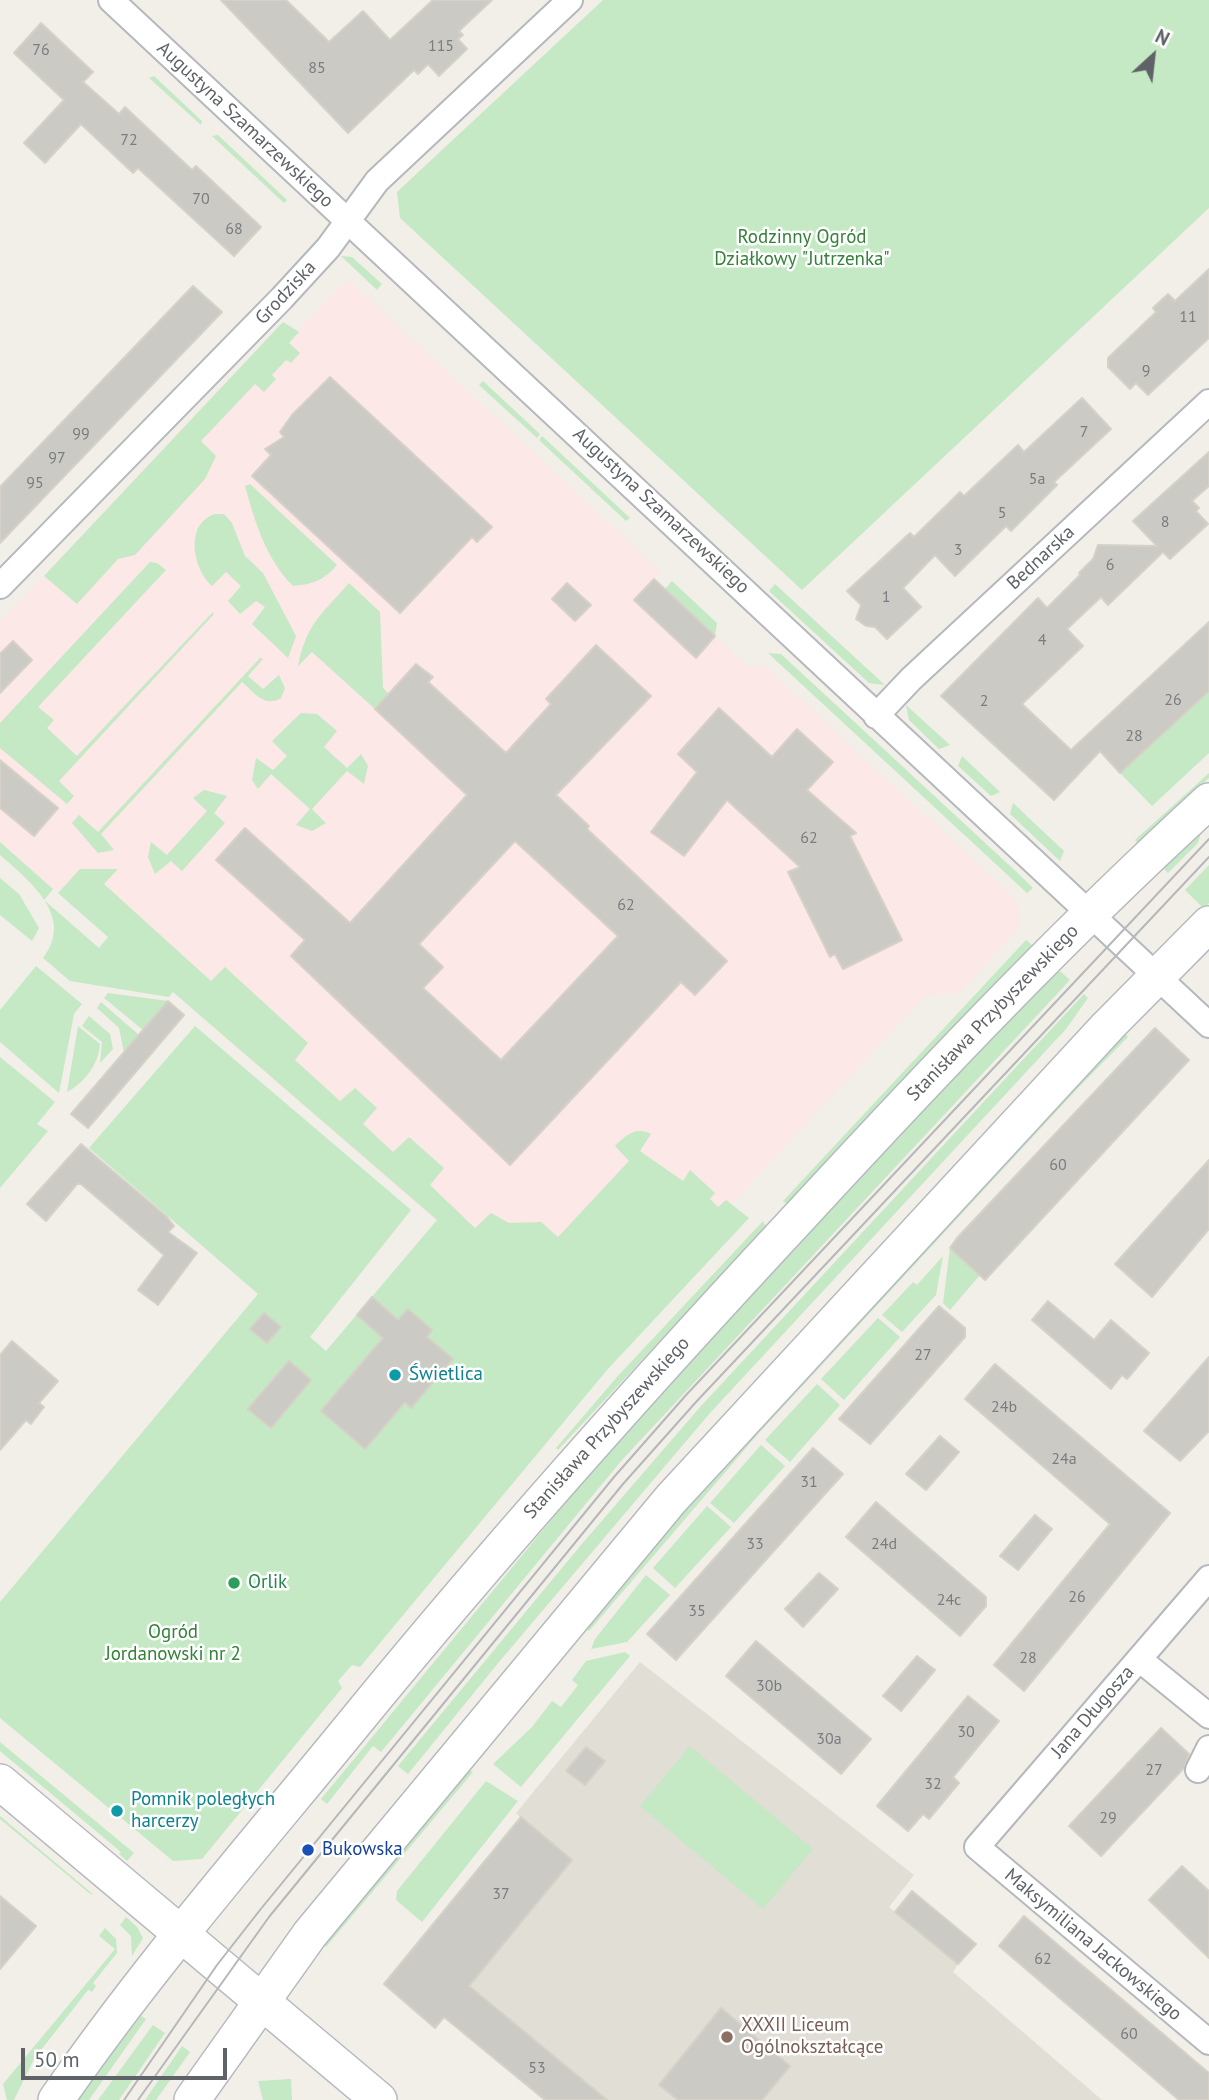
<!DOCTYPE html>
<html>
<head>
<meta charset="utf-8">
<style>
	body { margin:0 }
	#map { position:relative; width:1209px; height:2100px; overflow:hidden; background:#f1efe8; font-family:"PT Sans",sans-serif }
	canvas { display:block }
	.north { position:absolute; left:1118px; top:21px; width:70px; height:70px; -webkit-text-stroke:5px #fff; paint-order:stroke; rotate:27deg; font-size:19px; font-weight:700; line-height:28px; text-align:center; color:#5f6368 }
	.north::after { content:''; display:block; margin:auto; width:24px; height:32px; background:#5f6368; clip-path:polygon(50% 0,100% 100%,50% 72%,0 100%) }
	.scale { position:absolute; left:21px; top:2048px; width:206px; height:32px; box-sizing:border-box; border:4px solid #5f6368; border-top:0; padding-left:9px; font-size:21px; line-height:24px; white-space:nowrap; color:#5f6368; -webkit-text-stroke:5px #fff; paint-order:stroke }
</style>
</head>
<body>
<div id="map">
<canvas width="1209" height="2100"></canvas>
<div class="north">N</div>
<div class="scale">50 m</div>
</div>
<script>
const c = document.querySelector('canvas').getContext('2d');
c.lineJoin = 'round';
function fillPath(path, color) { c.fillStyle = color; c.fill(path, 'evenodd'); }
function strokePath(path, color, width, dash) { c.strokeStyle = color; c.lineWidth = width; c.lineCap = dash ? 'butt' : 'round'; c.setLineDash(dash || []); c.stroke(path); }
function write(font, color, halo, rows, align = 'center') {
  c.font = font + ' "PT Sans",sans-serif'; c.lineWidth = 5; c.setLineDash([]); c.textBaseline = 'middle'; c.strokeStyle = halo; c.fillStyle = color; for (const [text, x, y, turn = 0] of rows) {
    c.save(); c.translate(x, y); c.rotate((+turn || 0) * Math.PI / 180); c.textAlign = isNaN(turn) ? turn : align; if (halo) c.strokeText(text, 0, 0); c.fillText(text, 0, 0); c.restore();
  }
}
fillPath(new Path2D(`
	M 640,1662 L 914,1875 L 889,1907 L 958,1964 L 953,1972 L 1102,2100 L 545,2100 L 466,2035 L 448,2012 L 435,2028 L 384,1984 L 521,1818 L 516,1813 Z`), '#e1ded6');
fillPath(new Path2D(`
	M 345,281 L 350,281 L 661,572 L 654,579 L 739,659 L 749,667 L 763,664 L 1017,901 L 1020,927 L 959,993 L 926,995 L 718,1218 L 607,1370 L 0,842 L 0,622 L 269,336 L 295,334 Z`), '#fce8e6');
fillPath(new Path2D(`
	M 603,0 L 1209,0 L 1209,208 L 802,590 L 400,218 L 397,192 Z
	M 154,76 L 202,121 L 201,125 L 149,78 Z
	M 218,135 L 287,200 L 284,203 L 212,136 Z
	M 341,256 L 352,257 L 382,284 L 377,290 Z
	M 283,322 L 299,332 L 289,343 L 300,353 L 291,363 L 286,360 L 272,375 L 276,379 L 264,392 L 255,384 L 201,441 L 216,456 L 205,479 L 135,555 L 118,559 L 77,604 L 44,576 Z
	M 483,381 L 540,434 L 537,438 L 479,385 Z
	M 542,436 L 630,518 L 626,521 L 539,440 Z
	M 250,484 L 337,565 C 323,581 313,584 293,586 C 266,559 255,522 245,486 Z
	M 215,514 L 224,514 L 232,523 L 245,556 L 263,573 L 296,636 L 288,658 L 252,624 L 265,607 L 256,601 L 240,614 L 228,601 L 241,586 L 226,572 L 212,586 C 193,569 184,524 215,514 Z
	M 150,562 L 157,563 L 166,570 L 38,707 L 54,720 L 47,728 L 77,756 L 212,613 L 214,614 L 59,781 L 74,796 L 67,804 L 0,748 L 0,723 Z
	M 672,581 L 717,623 L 715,636 L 665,589 Z
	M 349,583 L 380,612 L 383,688 L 389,694 L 375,709 L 312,652 L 298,666 C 306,624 322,614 349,583 Z
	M 775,584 L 885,685 L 869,683 L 769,591 Z
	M 768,653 L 781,654 L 1023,878 L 1033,888 L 1027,893 Z
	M 260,658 L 263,659 L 248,676 L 263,689 L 279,675 L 285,688 L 281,698 C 264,708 254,692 242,682 L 101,834 L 114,850 L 98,853 L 72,823 L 79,815 L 98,832 Z
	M 1209,691 L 1209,753 L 1152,806 L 1120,773 Z
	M 906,705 L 950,745 L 939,749 L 909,720 Z
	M 301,713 L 317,714 L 337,731 L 324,747 L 347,768 L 361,754 L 368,766 L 364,784 L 347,771 L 312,809 L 326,823 L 312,831 L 296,825 L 310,809 L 271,774 L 258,789 L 252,780 L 256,758 L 273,770 L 287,756 L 272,741 Z
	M 962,756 L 1000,792 L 991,796 L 958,766 Z
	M 1209,773 L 1209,778 L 1138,843 L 1135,840 Z
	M 204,790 L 227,796 L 214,813 L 225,823 L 182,871 L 171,861 L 155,874 L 148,857 L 151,842 L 167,855 L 207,811 L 193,798 Z
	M 1013,803 L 1064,851 L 1060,861 L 1010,814 Z
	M 1201,833 L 1198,843 L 1168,873 L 1162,867 Z
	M 0,842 L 53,889 L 44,900 L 99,948 L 108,937 L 58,893 L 80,869 L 118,869 L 104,884 L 211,981 L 225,967 L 308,1043 L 295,1060 L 340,1101 L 355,1088 L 377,1108 L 363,1124 L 393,1152 L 409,1137 L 444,1168 L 430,1185 L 475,1228 L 491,1213 L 509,1223 L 541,1222 L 558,1237 L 629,1161 L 615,1146 C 626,1135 636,1126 651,1134 L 640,1151 L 683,1181 L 690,1170 L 715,1193 L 710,1199 L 718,1207 L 726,1200 L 749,1218 L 607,1370 L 360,1667 L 352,1665 L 338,1681 L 342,1688 L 202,1859 L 173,1861 L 120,1817 L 125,1811 L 117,1803 L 110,1809 L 0,1718 L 0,1602 L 258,1294 L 89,1148 L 195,1026 L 411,1210 L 310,1337 L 326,1351 L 437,1220 L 173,992 L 169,997 L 70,981 L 43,958 C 75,917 31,882 0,855 Z
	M 1209,865 L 1209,903 L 1204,909 L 1185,890 Z
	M 0,878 L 19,894 L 39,928 L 32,941 L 0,915 Z
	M 1026,940 L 1032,945 L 787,1204 L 783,1201 Z
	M 36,966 L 82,1004 L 74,1014 L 59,1093 L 0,1042 L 0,1010 Z
	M 1060,971 L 1070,980 L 622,1460 L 381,1752 L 373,1746 L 327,1804 L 321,1799 L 619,1438 L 1037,988 Z
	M 108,993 L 168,1001 L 143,1030 L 104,998 Z
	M 1084,994 L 1088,998 L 1066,1029 L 710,1413 L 499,1662 L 408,1774 L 398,1766 L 581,1545 L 701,1406 Z
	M 101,1002 L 139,1035 L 124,1053 L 119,1028 L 97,1008 Z
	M 89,1016 L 110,1034 L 113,1049 L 100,1063 L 102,1042 L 82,1026 Z
	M 78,1026 L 100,1044 C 99,1064 84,1083 67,1092 Z
	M 1123,1031 L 1128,1037 L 1078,1088 L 758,1434 L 589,1631 L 586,1629 L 682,1509 Z
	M 0,1057 L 55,1102 L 37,1124 L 48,1131 L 0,1188 Z
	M 763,1221 L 766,1227 L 558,1450 L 556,1448 L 617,1377 Z
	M 950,1248 L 980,1275 L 950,1310 L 943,1303 Z
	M 943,1256 L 936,1295 L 902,1332 L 882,1315 L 913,1282 L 917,1285 Z
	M 878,1318 L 900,1337 L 844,1400 L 821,1379 Z
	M 817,1384 L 840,1405 L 790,1462 L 765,1440 Z
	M 761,1445 L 785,1466 L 734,1523 L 710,1503 Z
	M 707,1506 L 731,1527 L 675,1588 L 653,1568 Z
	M 646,1575 L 670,1595 L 627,1642 L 591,1649 L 595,1639 Z
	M 625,1652 L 630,1656 L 521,1787 L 493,1764 L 532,1727 L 552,1701 L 561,1707 L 578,1685 L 572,1680 L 586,1661 Z
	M 0,1742 L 134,1853 L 127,1861 L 119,1854 L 121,1852 L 0,1751 Z
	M 690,1746 L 813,1849 L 763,1909 L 640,1806 Z
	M 469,1770 L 473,1772 L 326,1947 L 322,1944 Z
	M 486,1781 L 518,1801 L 422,1922 L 396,1900 L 397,1891 Z
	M 0,1816 L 94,1895 L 89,1893 L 0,1819 Z
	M 126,1917 L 137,1927 L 143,1938 L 132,1956 L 131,1936 L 120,1925 Z
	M 105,1928 L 116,1939 L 117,1953 L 93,1983 L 96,1986 L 92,1992 L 88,1990 L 34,2059 L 14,2100 L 7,2100 L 3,2084 L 115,1949 L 99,1936 Z
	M 141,2016 L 146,2019 L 89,2100 L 76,2100 Z
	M 153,2025 L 165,2033 L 119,2100 L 98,2100 Z
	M 182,2046 L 190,2052 L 156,2100 L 145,2100 Z
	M 291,2079 L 292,2100 L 263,2100 L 258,2081 Z`), '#c5e8c5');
const building = new Path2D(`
	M 221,0 L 286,0 L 329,42 L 363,11 L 390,40 L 433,0 L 492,0 L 459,31 L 463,35 L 458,39 L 467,49 L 439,76 L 428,64 L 418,74 L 414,70 L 348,133 Z
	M 41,23 L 93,72 L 83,82 L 119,114 L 125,107 L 192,170 L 196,166 L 261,227 L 234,256 L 138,168 L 133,173 L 81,124 L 45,163 L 24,143 L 64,100 L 14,53 Z
	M 1209,269 L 1209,338 L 1148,395 L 1136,383 L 1130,389 L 1108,367 L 1108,358 L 1156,312 L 1153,308 L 1168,294 L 1175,301 Z
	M 193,286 L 222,312 L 0,543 L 0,487 Z
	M 330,377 L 492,527 L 477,542 L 472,537 L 400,613 L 252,476 L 271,455 L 265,449 L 284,437 L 280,432 L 292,415 Z
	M 1082,398 L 1111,429 L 1054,482 L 1057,485 L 1011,531 L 1006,526 L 955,576 L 935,555 L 903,588 L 921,607 L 887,639 L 875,627 L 866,626 L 856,619 L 861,605 L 847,591 L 910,533 L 914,537 L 960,492 L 964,496 L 1018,445 L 1024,452 Z
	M 1209,452 L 1209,486 L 1192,501 L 1199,508 L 1196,511 L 1208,524 L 1170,559 L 1163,552 L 1108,605 L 1101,597 L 1067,629 L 1083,646 L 1022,704 L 1071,750 L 1209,622 L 1209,691 L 1120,773 L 1100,751 L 1054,800 L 941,696 L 1038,598 L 1047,608 L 1080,575 L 1079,573 L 1093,559 L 1098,545 L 1157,546 L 1133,521 Z
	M 654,579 L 715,636 L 696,658 L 634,600 Z
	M 567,583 L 591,605 L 575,621 L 552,599 Z
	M 13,641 L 32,660 L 0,693 L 0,654 Z
	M 596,645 L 651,696 L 556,795 L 589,826 L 587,829 L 727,961 L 695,995 L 681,982 L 510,1165 L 291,956 L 305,940 L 216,860 L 245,828 L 350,923 L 467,795 L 375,709 L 416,664 L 433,677 L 428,682 L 506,753 L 551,704 L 546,699 ZM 515,841 L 618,936 L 501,1060 L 423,988 L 443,967 L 419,944 Z
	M 719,708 L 772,757 L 797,729 L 833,762 L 807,790 L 856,833 L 850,836 L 902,940 L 843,969 L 835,954 L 830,957 L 788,872 L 800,867 L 727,800 L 684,856 L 651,832 L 697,772 L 678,754 Z
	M 0,760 L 58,808 L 34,836 L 0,808 Z
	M 168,1001 L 184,1015 L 88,1128 L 71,1114 Z
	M 1155,1028 L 1189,1060 L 985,1280 L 950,1248 L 957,1238 Z
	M 81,1144 L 167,1217 L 174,1226 L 168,1232 L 197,1253 L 158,1305 L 138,1290 L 164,1255 L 81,1184 L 77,1184 L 46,1221 L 27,1204 Z
	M 1209,1160 L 1209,1229 L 1152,1297 L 1115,1264 Z
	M 372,1297 L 398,1320 L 408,1309 L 432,1330 L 427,1337 L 453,1359 L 411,1408 L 405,1402 L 365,1449 L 321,1411 L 383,1338 L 357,1315 Z
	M 1048,1301 L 1094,1340 L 1111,1320 L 1149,1353 L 1127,1379 L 1122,1375 L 1111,1389 L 1032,1320 Z
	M 939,1306 L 965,1328 L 965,1337 L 870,1444 L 839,1419 Z
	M 264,1313 L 281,1327 L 267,1343 L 250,1329 Z
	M 12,1341 L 58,1381 L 39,1403 L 44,1407 L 31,1424 L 26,1420 L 0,1450 L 0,1355 Z
	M 1209,1357 L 1209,1431 L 1180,1461 L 1144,1431 Z
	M 289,1361 L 311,1380 L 271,1428 L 248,1409 Z
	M 995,1364 L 1170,1513 L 1024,1691 L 994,1665 L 1110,1524 L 965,1399 Z
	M 940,1436 L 959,1452 L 926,1490 L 906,1474 Z
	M 813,1448 L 843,1474 L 676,1660 L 647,1634 Z
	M 876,1502 L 986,1597 L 986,1606 L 960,1636 L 846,1537 Z
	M 1035,1515 L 1052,1529 L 1018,1570 L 1000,1556 Z
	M 819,1573 L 838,1589 L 803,1627 L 785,1609 Z
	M 756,1641 L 871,1739 L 841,1774 L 726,1676 Z
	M 917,1656 L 935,1670 L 901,1711 L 883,1696 Z
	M 968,1696 L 999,1721 L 953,1777 L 959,1783 L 929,1819 L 923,1814 L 908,1831 L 877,1806 Z
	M 1161,1728 L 1189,1754 L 1184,1768 L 1101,1856 L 1069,1826 Z
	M 586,1747 L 605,1761 L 585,1785 L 566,1771 Z
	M 521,1817 L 572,1860 L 469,1986 L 607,2100 L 545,2100 L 444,2017 L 435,2028 L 384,1984 Z
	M 1182,1866 L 1209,1891 L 1209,1958 L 1149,1900 Z
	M 912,1891 L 976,1944 L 958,1964 L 895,1912 Z
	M 0,1896 L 36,1926 L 0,1969 Z
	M 1024,1916 L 1209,2073 L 1209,2100 L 1179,2100 L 999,1946 Z
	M 721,2008 L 790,2066 L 762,2100 L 678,2100 L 659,2085 Z`);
fillPath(building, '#cccac5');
strokePath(building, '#d6d1c6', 2);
const street = new Path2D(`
	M 111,0 L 1209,1025
	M 0,586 L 282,298 L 328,248 L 377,181 L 570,0
	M 876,716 L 911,679 L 1209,402
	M 1209,1578 L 977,1847 L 1209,2042
	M 1139,1659 L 1209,1716
	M 1198,1770 L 1209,1748`);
const secondary = new Path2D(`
	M 0,1782 L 379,2100
	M 56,2100 C 150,1964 261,1838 365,1710 C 506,1538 653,1374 804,1212 C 935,1070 1067,931 1209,801
	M 192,2100 L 310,1934 L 671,1499 L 1108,1026 L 1209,924`);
strokePath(street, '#b5b8bc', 28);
strokePath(secondary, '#b6babf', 38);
strokePath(street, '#fff', 24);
strokePath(secondary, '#fff', 35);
strokePath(new Path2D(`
	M 124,2100 L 217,1965 L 260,1910 L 614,1477 L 687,1394 L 1209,839
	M 138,2100 L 269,1917 L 623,1484 L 696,1402 L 1209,857`), '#b6b7b8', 2);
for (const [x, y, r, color] of [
	[395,1375,7,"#0f9aa8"],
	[234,1583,7,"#2e9e5b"],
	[117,1811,7,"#0f9aa8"],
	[308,1850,7,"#1a4fb4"],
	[727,2037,7,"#8d6e63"]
]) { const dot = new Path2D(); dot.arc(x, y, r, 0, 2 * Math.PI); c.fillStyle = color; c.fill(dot); strokePath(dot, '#fff', 2.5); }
write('16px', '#7a7d7f', null, [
	["115",441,46],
	["76",41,50],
	["85",317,68],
	["72",129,140],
	["70",201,199],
	["68",234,229],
	["11",1188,317],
	["9",1146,371],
	["7",1084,432],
	["99",81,434],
	["97",57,458],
	["5a",1037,479],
	["95",35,483],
	["5",1002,513],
	["8",1165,522],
	["3",958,550],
	["6",1110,565],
	["1",886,597],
	["4",1042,640],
	["26",1173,700],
	["2",984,701],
	["28",1134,736],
	["62",809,838],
	["62",626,905],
	["60",1058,1165],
	["27",923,1355],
	["24b",1004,1407],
	["24a",1064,1459],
	["31",809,1482],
	["33",755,1544],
	["24d",884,1544],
	["26",1077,1597],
	["24c",949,1600],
	["35",697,1611],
	["28",1028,1658],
	["30b",769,1686],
	["30",966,1732],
	["30a",829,1739],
	["27",1154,1770],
	["32",933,1784],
	["29",1108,1818],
	["37",501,1894],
	["62",1043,1959],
	["60",1129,2034],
	["53",537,2068]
]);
write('19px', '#5f6368', '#fff', [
	["Augustyna Szamarzewskiego",245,125,43],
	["Grodziska",286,293,-47],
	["Augustyna Szamarzewskiego",661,511,43],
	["Bednarska",1041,558,-43],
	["Stanisława Przybyszewskiego",993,1013,-46],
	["Stanisława Przybyszewskiego",607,1428,-48],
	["Jana Długosza",1093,1712,-49],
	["Maksymiliana Jackowskiego",1093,1945,40]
]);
write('19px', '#348238', '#fff', [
	["Rodzinny Ogród",802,238],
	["Działkowy \"Jutrzenka\"",802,260],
	["Ogród",173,1633],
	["Jordanowski nr 2",173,1655]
]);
write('19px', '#0d838f', '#fff', [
	["Świetlica",409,1375],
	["Pomnik poległych",131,1800],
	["harcerzy",131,1822]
], 'left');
write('19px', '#27864d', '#fff', [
	["Orlik",248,1583]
], 'left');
write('19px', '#164399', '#fff', [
	["Bukowska",322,1850]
], 'left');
write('19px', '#785e54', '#fff', [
	["XXXII Liceum",741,2026],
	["Ogólnokształcące",741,2048]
], 'left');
</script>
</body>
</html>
